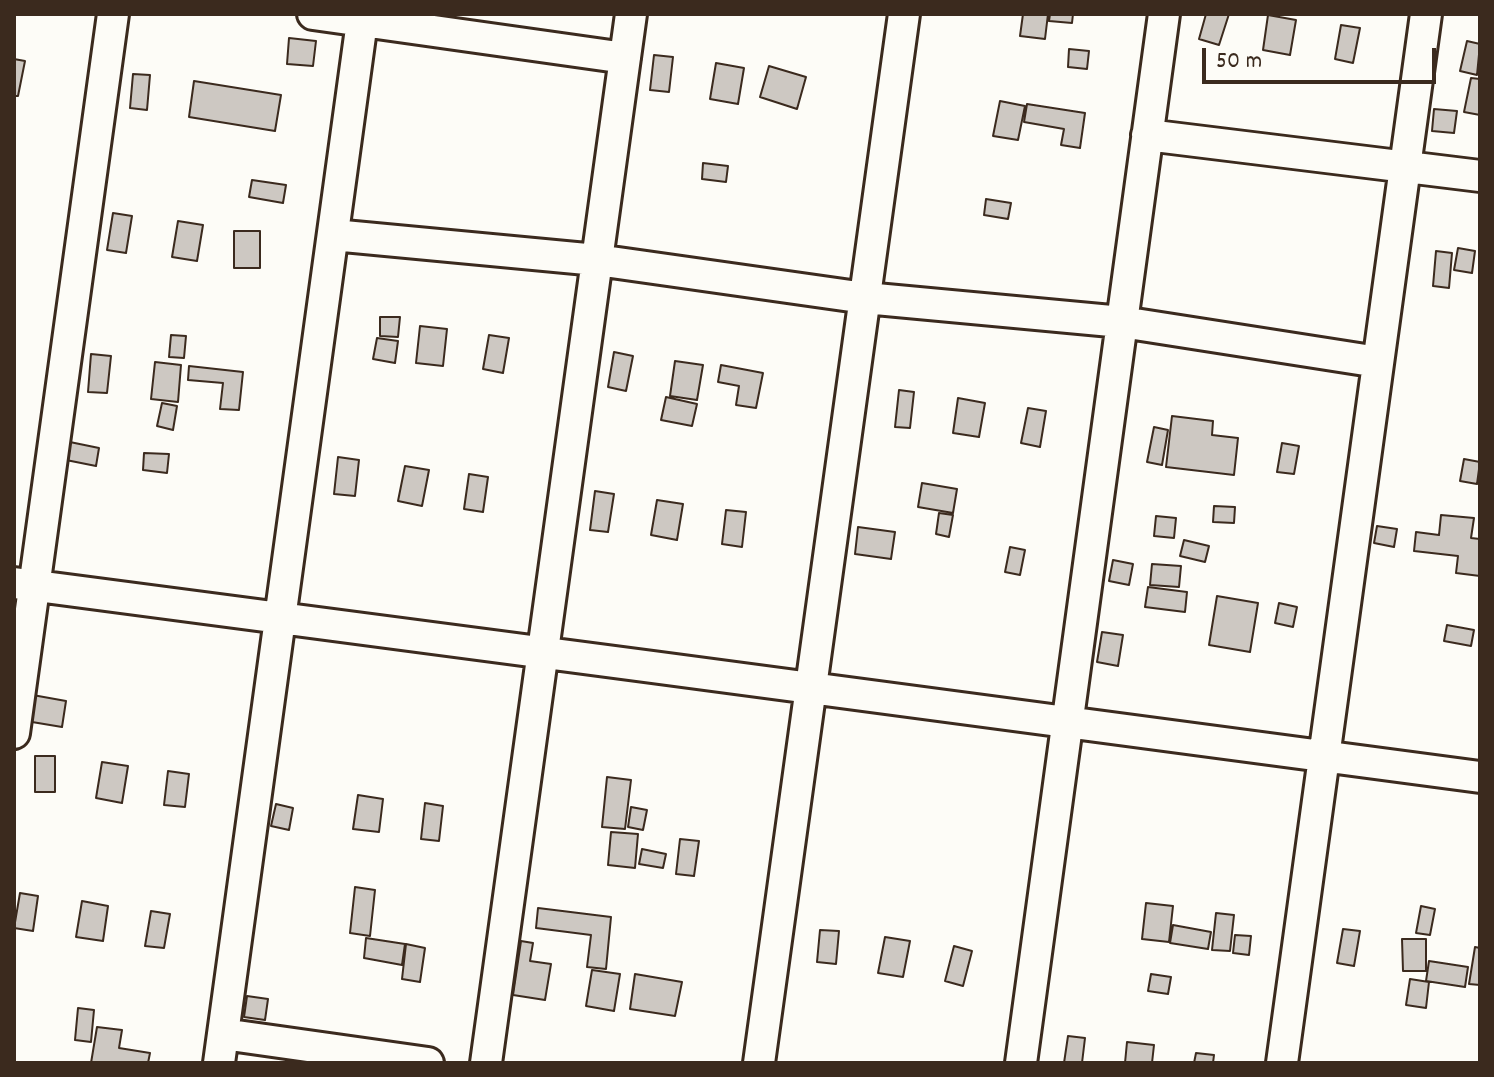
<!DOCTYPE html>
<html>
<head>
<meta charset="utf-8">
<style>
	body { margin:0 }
	#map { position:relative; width:1494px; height:1077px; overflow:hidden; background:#fdfcf7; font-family:Dekko,sans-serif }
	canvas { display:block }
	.frame { position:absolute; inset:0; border:16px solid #3b2a1e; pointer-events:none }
	.scale { position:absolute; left:1202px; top:48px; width:234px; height:36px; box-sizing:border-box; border:4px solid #3b2a1e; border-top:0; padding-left:10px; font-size:24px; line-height:28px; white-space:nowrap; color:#3b2a1e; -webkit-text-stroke:6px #fdfcf7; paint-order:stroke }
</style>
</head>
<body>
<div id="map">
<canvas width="1494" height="1077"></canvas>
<div class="frame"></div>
<div class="scale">50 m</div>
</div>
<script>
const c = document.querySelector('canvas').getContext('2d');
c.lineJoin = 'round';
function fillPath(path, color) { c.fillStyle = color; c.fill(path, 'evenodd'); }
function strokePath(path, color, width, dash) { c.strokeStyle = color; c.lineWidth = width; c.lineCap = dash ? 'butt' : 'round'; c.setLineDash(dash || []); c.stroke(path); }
const building = new Path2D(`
	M 1023,14 L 1048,14 L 1045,39 L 1020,36 Z
	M 1050,14 L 1073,14 L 1072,23 L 1049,21 Z
	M 1206,14 L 1229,14 L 1219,45 L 1199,39 Z
	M 1268,15 L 1296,20 L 1290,55 L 1263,50 Z
	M 1341,25 L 1360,28 L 1353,63 L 1335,59 Z
	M 289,38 L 316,41 L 313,66 L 287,64 Z
	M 1467,41 L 1480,44 L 1477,75 L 1460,71 Z
	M 1069,49 L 1089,51 L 1087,69 L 1068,67 Z
	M 654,55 L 673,57 L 669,92 L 650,90 Z
	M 14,59 L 25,61 L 18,96 L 14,96 Z
	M 716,63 L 744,68 L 738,104 L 710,99 Z
	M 769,66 L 806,77 L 797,109 L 760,97 Z
	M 133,74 L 150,75 L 147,110 L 130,108 Z
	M 1471,78 L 1480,79 L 1480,115 L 1464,112 Z
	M 194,81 L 281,95 L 275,131 L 189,117 Z
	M 1000,101 L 1025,106 L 1018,140 L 993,136 Z
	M 1027,104 L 1085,113 L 1080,148 L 1061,145 L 1064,129 L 1024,122 Z
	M 1434,109 L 1457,111 L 1454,133 L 1432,131 Z
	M 703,163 L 728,166 L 726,182 L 702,179 Z
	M 252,180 L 286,185 L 283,203 L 249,197 Z
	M 986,199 L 1011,203 L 1008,219 L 984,215 Z
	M 113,213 L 132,216 L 126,253 L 107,250 Z
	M 178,221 L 203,225 L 197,261 L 172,257 Z
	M 234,231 L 260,231 L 260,268 L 234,268 Z
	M 1458,248 L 1475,251 L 1472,273 L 1454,270 Z
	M 1436,251 L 1452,253 L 1449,288 L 1433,286 Z
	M 380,317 L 400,317 L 398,337 L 380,336 Z
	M 420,326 L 447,329 L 443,366 L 416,363 Z
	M 171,335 L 186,336 L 184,358 L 169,357 Z
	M 489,335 L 509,338 L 503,373 L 483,369 Z
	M 377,338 L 398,341 L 395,363 L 373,359 Z
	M 614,352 L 633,356 L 626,391 L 608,387 Z
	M 91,354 L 111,356 L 107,393 L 88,392 Z
	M 675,361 L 703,365 L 697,400 L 670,396 Z
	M 155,362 L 181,365 L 178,402 L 151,399 Z
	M 721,365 L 763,373 L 756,408 L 736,405 L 739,386 L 718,382 Z
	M 189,366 L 243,372 L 239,410 L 220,409 L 223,383 L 188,380 Z
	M 899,390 L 914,392 L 910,428 L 895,427 Z
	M 666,397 L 697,404 L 692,426 L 661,420 Z
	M 958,398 L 985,403 L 979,437 L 953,433 Z
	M 162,403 L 177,406 L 173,430 L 157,426 Z
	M 1028,408 L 1046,411 L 1040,447 L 1021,443 Z
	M 1172,416 L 1213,421 L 1212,435 L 1238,438 L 1234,475 L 1166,467 Z
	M 1154,427 L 1168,430 L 1162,465 L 1147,462 Z
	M 65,441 L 99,448 L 96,466 L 61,459 Z
	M 1282,443 L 1299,446 L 1294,474 L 1277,472 Z
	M 144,453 L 169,454 L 167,473 L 143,470 Z
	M 338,457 L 359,460 L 355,496 L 334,494 Z
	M 1464,459 L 1480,462 L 1477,484 L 1460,481 Z
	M 405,466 L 429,470 L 422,506 L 398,501 Z
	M 469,474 L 488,477 L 483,512 L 464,509 Z
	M 922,483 L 957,489 L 953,513 L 918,507 Z
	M 595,491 L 614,494 L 608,532 L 590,530 Z
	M 657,500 L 683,504 L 677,540 L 651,535 Z
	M 1214,506 L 1235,507 L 1234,523 L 1213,522 Z
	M 726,510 L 746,512 L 742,547 L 722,544 Z
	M 939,513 L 953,515 L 949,537 L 936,534 Z
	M 1441,515 L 1474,518 L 1471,538 L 1480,539 L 1480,576 L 1456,573 L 1458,556 L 1414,551 L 1416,532 L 1439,535 Z
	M 1156,516 L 1176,518 L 1174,538 L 1154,536 Z
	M 1377,526 L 1397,529 L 1394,547 L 1374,543 Z
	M 858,527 L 895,532 L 891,559 L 855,554 Z
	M 1184,540 L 1209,546 L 1205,562 L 1180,556 Z
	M 1010,547 L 1025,550 L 1020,575 L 1005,572 Z
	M 1113,560 L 1133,564 L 1129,585 L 1109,581 Z
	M 1152,564 L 1181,566 L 1179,587 L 1150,585 Z
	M 1148,587 L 1187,592 L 1185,612 L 1145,607 Z
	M 1217,596 L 1258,603 L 1250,652 L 1209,645 Z
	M 1279,603 L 1297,607 L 1293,627 L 1275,623 Z
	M 1447,625 L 1474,630 L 1471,646 L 1444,641 Z
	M 1102,632 L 1123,635 L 1118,666 L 1097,662 Z
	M 16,692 L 66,701 L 62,727 L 14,719 Z
	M 35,756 L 55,756 L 55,792 L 35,792 Z
	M 102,762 L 128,766 L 122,803 L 96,798 Z
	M 168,771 L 189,774 L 185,807 L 164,805 Z
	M 607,777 L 631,780 L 625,829 L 602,827 Z
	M 358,795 L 383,799 L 379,832 L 353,829 Z
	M 425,803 L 443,806 L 439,841 L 421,839 Z
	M 276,804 L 293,808 L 289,830 L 271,826 Z
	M 631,807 L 647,810 L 643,830 L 628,827 Z
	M 611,832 L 638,834 L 635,868 L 608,865 Z
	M 680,839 L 699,841 L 694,876 L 676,874 Z
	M 642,849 L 666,854 L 663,868 L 639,864 Z
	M 355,887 L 375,890 L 370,936 L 350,933 Z
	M 20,893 L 38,896 L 33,931 L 14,928 Z
	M 82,901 L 108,906 L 103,941 L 76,937 Z
	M 1146,903 L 1173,906 L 1169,942 L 1142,939 Z
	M 1421,906 L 1435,909 L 1430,935 L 1416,933 Z
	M 538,908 L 611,917 L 606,969 L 587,967 L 591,935 L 536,928 Z
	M 151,911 L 170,914 L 164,948 L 145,946 Z
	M 1216,913 L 1234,915 L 1230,951 L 1212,950 Z
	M 1173,925 L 1211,932 L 1208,949 L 1170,943 Z
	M 1343,929 L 1360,931 L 1354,966 L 1337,963 Z
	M 820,930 L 839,931 L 836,964 L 817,962 Z
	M 1235,935 L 1251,936 L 1249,955 L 1233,953 Z
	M 885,937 L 910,941 L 903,977 L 878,973 Z
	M 366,938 L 405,944 L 402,965 L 364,958 Z
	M 1402,939 L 1426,939 L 1426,971 L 1403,971 Z
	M 521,941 L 533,943 L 530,961 L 551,964 L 545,1000 L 513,995 Z
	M 406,944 L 425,948 L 420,982 L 402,979 Z
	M 954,946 L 972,951 L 963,986 L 945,981 Z
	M 1475,947 L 1480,948 L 1480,985 L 1469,984 Z
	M 1429,961 L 1468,967 L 1465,987 L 1426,981 Z
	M 592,970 L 620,974 L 614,1011 L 586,1006 Z
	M 635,974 L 682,982 L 675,1016 L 630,1009 Z
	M 1151,974 L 1171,977 L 1168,994 L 1148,991 Z
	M 1410,979 L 1429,982 L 1426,1008 L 1406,1005 Z
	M 247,996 L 268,999 L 265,1020 L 244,1017 Z
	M 78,1008 L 94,1010 L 91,1042 L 75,1040 Z
	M 97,1027 L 122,1030 L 119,1048 L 150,1053 L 148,1063 L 91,1063 Z
	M 1068,1036 L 1085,1038 L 1082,1063 L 1064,1063 Z
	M 1127,1042 L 1154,1045 L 1152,1063 L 1125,1063 Z
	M 1196,1053 L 1214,1055 L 1213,1063 L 1194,1063 Z`);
fillPath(building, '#cdc8c2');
strokePath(building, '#3b2a1e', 2);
const street = new Path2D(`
	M 313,14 L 625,58
	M 1147,135 L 1480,176
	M 333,235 L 597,260 L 865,298 L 1122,322 L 1378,362
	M 14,583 C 503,646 991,713 1480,777
	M 14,733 L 113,14
	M 223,1034 L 428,1063
	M 219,1063 L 363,14
	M 486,1063 L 631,14
	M 759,1063 L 904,14
	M 1021,1063 L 1164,14
	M 1282,1063 L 1426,14`);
strokePath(street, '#3b2a1e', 36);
strokePath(street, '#fdfcf7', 30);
</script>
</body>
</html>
